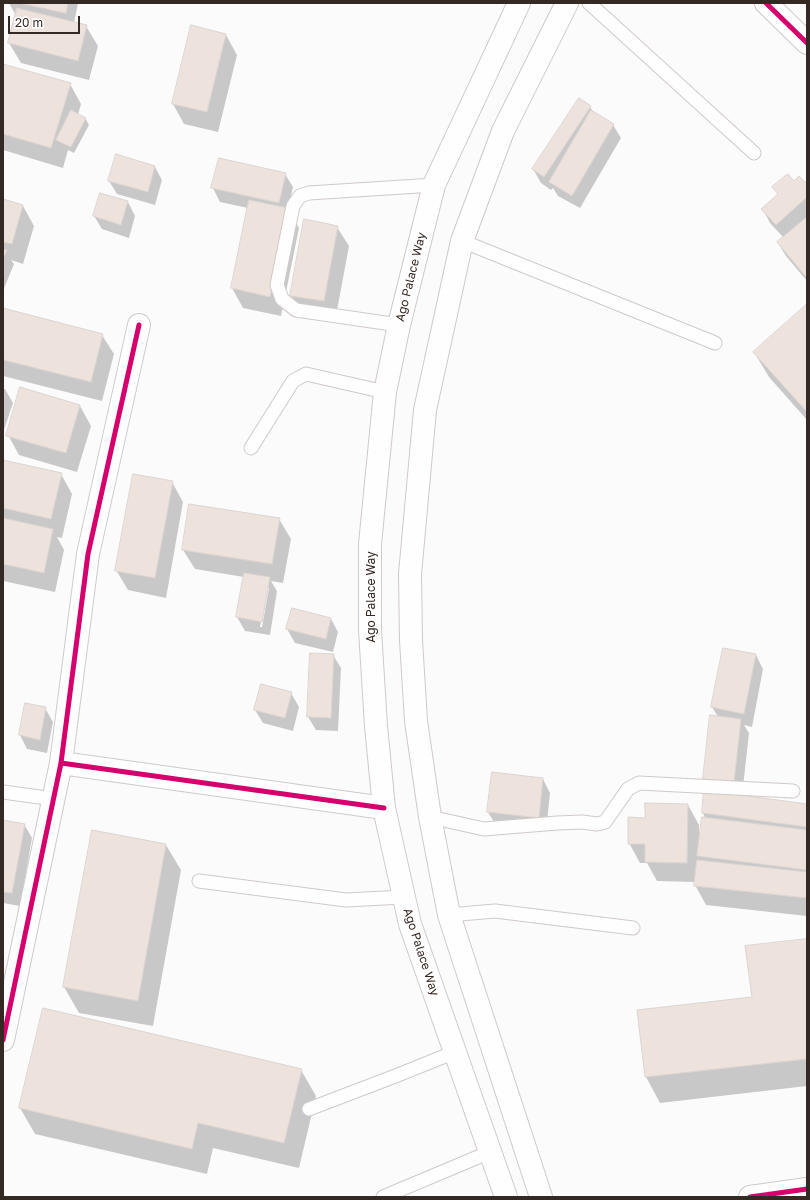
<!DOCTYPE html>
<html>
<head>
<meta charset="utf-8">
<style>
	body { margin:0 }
	#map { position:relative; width:810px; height:1200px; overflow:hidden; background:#fbfbfb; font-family:"Golos Text",sans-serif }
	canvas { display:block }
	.frame { position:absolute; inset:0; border:4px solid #352923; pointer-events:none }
	.scale { position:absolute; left:8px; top:16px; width:72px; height:18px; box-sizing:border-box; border:2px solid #352923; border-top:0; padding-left:5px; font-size:12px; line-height:14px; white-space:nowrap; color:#352923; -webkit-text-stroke:3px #fff; paint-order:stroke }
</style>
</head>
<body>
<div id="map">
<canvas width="810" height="1200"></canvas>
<div class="frame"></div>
<div class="scale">20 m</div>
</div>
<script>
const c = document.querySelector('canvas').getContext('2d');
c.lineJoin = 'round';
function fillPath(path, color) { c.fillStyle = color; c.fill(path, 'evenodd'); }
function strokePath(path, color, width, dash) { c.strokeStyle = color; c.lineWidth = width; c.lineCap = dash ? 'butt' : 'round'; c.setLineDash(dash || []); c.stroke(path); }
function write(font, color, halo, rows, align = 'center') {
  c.font = font + ' "Golos Text",sans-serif'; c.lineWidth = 3; c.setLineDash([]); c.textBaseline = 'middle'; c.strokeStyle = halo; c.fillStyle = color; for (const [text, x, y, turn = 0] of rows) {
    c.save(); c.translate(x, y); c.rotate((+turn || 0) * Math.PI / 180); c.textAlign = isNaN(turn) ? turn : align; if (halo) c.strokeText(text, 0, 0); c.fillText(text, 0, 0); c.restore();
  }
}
fillPath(new Path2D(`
	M 9,3 L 78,3 L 74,23 L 86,26 L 98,46 L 89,80 L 21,63 L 9,43 L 17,14 L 15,14 Z
	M 226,35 L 237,55 L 218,132 L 184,124 L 173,104 Z
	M 3,65 L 70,84 L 81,104 L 78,115 L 85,118 L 89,125 L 74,153 L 68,150 L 63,168 L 3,150 Z
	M 590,107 L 594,113 L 613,125 L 621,138 L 580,208 L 558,196 L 553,188 L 551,190 L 541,183 L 533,169 Z
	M 155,167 L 162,180 L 155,205 L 117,194 L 109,181 Z
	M 285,174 L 293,187 L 288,209 L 299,228 L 281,316 L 243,308 L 232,288 L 248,208 L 220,202 L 213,188 Z
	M 794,182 L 807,186 L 807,281 L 786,256 L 778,243 L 784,238 L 770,223 L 763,209 L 778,195 L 774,188 Z
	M 101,194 L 128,202 L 135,216 L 129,238 L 102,229 L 94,216 Z
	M 3,200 L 23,206 L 34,226 L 23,264 L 11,260 L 14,264 L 3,291 Z
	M 337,227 L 349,246 L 335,321 L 303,315 L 291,295 Z
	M 807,306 L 807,420 L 769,377 L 754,352 Z
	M 3,309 L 102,335 L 114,354 L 102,401 L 3,376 Z
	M 3,389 L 5,389 L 13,403 L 3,433 Z
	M 80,406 L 91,426 L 77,472 L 19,455 L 8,435 Z
	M 3,461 L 61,474 L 72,494 L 62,538 L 57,537 L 64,550 L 55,592 L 3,581 Z
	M 172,482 L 183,502 L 166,598 L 128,590 L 116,570 Z
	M 279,519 L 291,539 L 283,583 L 271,581 L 277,591 L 270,635 L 245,631 L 237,617 L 244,577 L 195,569 L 183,550 ZM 267,588 L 269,588 L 262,627 L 260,627 Z
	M 331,619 L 338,632 L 333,652 L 295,643 L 287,629 Z
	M 333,655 L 341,668 L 338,731 L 316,730 L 308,717 Z
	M 756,655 L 763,669 L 752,727 L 744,725 L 749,733 L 742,796 L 807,805 L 807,916 L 706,905 L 695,885 L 695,882 L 657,881 L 647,863 L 640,863 L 629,843 L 646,819 L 688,805 L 699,825 L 699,835 L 700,835 L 705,818 L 703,813 L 705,792 L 712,792 L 704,778 L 718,717 L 712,707 Z
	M 291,693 L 299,707 L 293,731 L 263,723 L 255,710 Z
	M 26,705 L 45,708 L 53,722 L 47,753 L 27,749 L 20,735 Z
	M 543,779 L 550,793 L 546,831 L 496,825 L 488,812 Z
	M 3,821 L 24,824 L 32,838 L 20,906 L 3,903 Z
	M 166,845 L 181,870 L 153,1026 L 79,1013 L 64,987 Z
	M 807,940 L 807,1086 L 660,1103 L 646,1077 L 638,1011 L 753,998 Z
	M 301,1070 L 316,1096 L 299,1168 L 213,1148 L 207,1174 L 35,1134 L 20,1108 Z`), '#0003');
const building = new Path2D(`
	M 19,3 L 68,3 L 66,13 Z
	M 17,8 L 87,25 L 78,61 L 8,43 Z
	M 191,25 L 226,34 L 207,112 L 172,104 Z
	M 3,64 L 71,83 L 51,148 L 3,134 Z
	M 579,98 L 591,106 L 544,177 L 532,169 Z
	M 71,110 L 86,118 L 71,147 L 56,140 Z
	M 591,110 L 614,124 L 572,196 L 549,182 Z
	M 116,154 L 155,166 L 148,192 L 108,181 Z
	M 219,158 L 286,173 L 279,203 L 211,188 Z
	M 788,174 L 794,181 L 799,176 L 807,184 L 807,197 L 776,225 L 761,209 L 778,194 L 772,187 Z
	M 100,193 L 128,201 L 121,225 L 93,216 Z
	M 3,199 L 23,205 L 12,244 L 3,242 Z
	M 249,200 L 288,208 L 270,297 L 231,288 Z
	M 807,217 L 807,276 L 806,277 L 777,242 Z
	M 304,219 L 338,226 L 324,301 L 290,296 Z
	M 3,249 L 7,250 L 3,259 Z
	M 807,304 L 807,412 L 753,352 Z
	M 3,308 L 103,334 L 91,382 L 3,360 Z
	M 20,387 L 80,405 L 66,453 L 6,436 Z
	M 3,460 L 62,473 L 51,519 L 3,508 Z
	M 133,474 L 173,481 L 155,578 L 115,571 Z
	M 189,504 L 280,518 L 272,564 L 182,550 Z
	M 3,518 L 53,529 L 44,573 L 3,564 Z
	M 244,573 L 270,577 L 262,622 L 236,617 Z
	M 292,608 L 331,618 L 326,639 L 286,629 Z
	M 723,648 L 756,654 L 744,714 L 711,707 Z
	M 310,653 L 334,654 L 331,718 L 307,717 Z
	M 261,684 L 292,692 L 285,718 L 254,710 Z
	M 25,703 L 46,707 L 40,740 L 19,735 Z
	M 710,715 L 741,719 L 734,782 L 703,779 Z
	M 492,772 L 543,778 L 539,818 L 487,812 Z
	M 704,790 L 807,804 L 807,827 L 702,813 Z
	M 645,803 L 688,804 L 687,863 L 645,862 L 645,844 L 628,844 L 628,817 L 645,818 Z
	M 702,817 L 807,830 L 807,870 L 697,856 Z
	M 3,820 L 25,824 L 12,893 L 3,892 Z
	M 92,830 L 166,844 L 138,1001 L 63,987 Z
	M 697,860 L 807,872 L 807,898 L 694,886 Z
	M 807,939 L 807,1059 L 645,1077 L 637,1010 L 752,997 L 745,946 Z
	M 43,1008 L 302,1069 L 284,1143 L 198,1123 L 192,1149 L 19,1108 Z`);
fillPath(building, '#ede2dc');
strokePath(building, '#dbd4d1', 1);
const lane = new Path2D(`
	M 589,3 L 754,153
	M 462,241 L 715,343
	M 399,325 L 296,310 L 282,299 L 277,285 L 293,206 L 300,196 L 309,193 L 434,185
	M 251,448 L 293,381 L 306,374 L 385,392
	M 3,792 L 54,799
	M 430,817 L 484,829 L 557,823 L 582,822 L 597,824 L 605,822 L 628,789 L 639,783 L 793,791
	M 199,881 L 346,900 L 403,897
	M 449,915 L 495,911 L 633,928
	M 309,1109 L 398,1075 L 455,1052
	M 383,1197 L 490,1152`);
const street = new Path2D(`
	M 766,3 L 807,43
	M 61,763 L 384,808
	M 3,1040 L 61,763 L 88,554 L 139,325
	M 750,1197 L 807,1189`);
const secondary = new Path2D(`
	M 506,1197 L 410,924 L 384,808 L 376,726 L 370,630 L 370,544 L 385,392 L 399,325 L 434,185 L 519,3
	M 541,1197 L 449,915 L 430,817 L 416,721 L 411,640 L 410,574 L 425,410 L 462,241 L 503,131 L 567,3`);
strokePath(lane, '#d0cac7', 15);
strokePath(street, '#d0cac7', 24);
strokePath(secondary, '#d0cac7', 24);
strokePath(lane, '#fefefe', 13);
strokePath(street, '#fefefe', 22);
strokePath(secondary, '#fefefe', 22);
strokePath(new Path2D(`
	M 766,3 L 807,43
	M 61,763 L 384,808
	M 3,1040 L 61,763 L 88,554 L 139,325
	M 750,1197 L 807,1189`), '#d6006c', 5);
write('12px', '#352923', '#fff', [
	["Ago Palace Way",411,277,-76],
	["Ago Palace Way",371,597,-90],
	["Ago Palace Way",421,952,72]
]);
</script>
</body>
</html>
